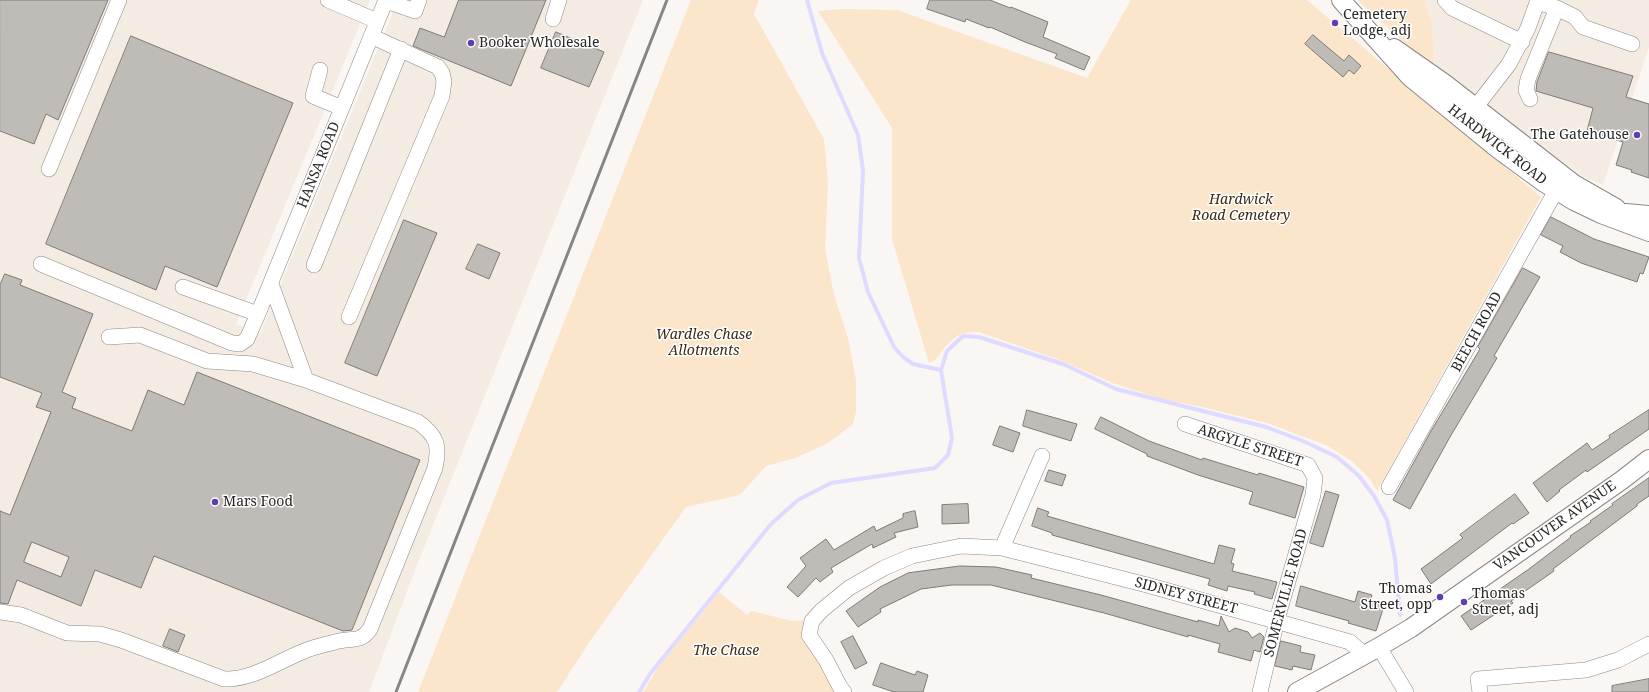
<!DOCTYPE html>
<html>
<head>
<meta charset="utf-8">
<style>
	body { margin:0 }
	canvas { display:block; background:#faf6f3 }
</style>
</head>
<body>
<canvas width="1649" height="692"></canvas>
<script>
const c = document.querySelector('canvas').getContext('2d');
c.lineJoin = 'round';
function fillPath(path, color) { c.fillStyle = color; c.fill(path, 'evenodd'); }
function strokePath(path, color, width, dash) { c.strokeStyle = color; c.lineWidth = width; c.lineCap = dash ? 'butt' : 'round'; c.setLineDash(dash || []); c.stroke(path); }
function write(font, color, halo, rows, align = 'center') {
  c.font = font + ' "Noto Serif",serif'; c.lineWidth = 3; c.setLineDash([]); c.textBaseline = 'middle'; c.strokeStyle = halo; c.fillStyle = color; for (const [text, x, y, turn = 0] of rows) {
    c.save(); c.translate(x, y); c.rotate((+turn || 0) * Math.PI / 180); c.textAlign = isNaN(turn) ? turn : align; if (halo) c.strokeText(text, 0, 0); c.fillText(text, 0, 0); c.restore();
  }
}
fillPath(new Path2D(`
	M 0,0 L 370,0 L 236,324 L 260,334 L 398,0 L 643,0 L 415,570 L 369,692 L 0,692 Z
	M 1425,0 L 1649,0 L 1649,47 L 1603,185 L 1584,177 L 1434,69 L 1432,22 Z`), '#f4ece2');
fillPath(new Path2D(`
	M 691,0 L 759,0 L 754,14 L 824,139 L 828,183 L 825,249 L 834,295 L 848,338 L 856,380 L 856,412 L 853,424 L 828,443 L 796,458 L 766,466 L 740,495 L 686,507 L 590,641 L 557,692 L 418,692 Z
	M 1131,0 L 1307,0 L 1541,197 L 1377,491 L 1369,478 L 1353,462 L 1328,446 L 1267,423 L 1198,406 L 1162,399 L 1115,384 L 1057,359 L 979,332 C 962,331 952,337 942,351 C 938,357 936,360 929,363 L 892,239 L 892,128 L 818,11 L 844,9 L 897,10 L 1087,78 Z
	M 1357,0 L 1425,0 L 1432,22 L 1434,69 Z
	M 719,592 L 747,615 L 751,611 L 793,621 L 803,620 L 838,692 L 643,692 L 659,666 Z`), '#fbe6cc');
strokePath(new Path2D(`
	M 941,370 L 947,351 L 963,336 L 979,337 L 1063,364 L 1116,389 L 1266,427 L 1303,441 L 1337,457 L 1359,476 L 1374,496 L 1387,520 L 1395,558 L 1400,615
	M 639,692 L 650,674 L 771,524 L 798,500 L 831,483 L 935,468 L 948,455 L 952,438 L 941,370 L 913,364 L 903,357 L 894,347 L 868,292 L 859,258 L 863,170 L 858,135 L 822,53 L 807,0`), '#dfdaff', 4);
const building = new Path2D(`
	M 0,0 L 108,0 L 58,120 L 46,114 L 34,144 L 0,131 Z
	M 459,0 L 546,0 L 511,86 L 413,46 L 420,28 L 444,37 Z
	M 930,0 L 990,0 L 1010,8 L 1011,7 L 1048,22 L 1043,37 L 1090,57 L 1084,70 L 1055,58 L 1057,54 L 1025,42 L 990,27 L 989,28 L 966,19 L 965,22 L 927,9 Z
	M 556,32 L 604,52 L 589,87 L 541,68 Z
	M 1313,35 L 1344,61 L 1349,55 L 1361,66 L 1354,74 L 1349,70 L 1343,77 L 1305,44 Z
	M 131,36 L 293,103 L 217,287 L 165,266 L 156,290 L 46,244 Z
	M 1549,52 L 1633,76 L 1626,97 L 1649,104 L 1649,178 L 1631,172 L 1632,170 L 1616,165 L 1623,142 L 1587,131 L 1593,108 L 1536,91 L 1537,82 Z
	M 1551,217 L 1594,239 L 1649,257 L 1643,274 L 1640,273 L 1637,282 L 1581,263 L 1560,252 L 1563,246 L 1541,235 Z
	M 404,220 L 437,233 L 377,376 L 345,363 Z
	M 478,244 L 500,253 L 489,279 L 466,269 Z
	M 1523,268 L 1540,277 L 1494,356 L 1497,358 L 1450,437 L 1410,509 L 1393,500 L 1431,431 L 1480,349 L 1478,347 Z
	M 5,274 L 22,280 L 20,285 L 93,314 L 62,392 L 76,398 L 72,408 L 132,431 L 148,390 L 184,405 L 197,372 L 420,460 L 352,630 L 343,631 L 154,556 L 141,588 L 95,570 L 81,606 L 17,580 L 8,604 L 0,603 L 0,511 L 10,515 L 51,412 L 36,407 L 42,393 L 0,377 L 0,285 ZM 32,542 L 69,557 L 61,577 L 24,562 Z
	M 1027,410 L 1077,424 L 1071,441 L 1023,426 Z
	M 1649,410 L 1649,429 L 1587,472 L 1586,470 L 1559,490 L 1560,491 L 1547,502 L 1533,483 L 1587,443 L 1592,450 L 1610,438 L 1609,436 Z
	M 1101,417 L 1149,441 L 1202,460 L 1203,458 L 1258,475 L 1259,473 L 1304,487 L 1295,518 L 1249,504 L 1253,492 L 1198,475 L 1147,456 L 1147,454 L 1095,429 Z
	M 1000,426 L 1020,433 L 1013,452 L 993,445 Z
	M 1049,470 L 1066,475 L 1062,486 L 1045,481 Z
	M 1649,478 L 1649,496 L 1637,504 L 1637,506 L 1553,569 L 1554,571 L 1511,601 L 1513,603 L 1498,614 L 1497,613 L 1471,630 L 1461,616 L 1529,569 L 1571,537 L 1570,536 L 1591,522 L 1590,521 L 1613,505 L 1612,504 Z
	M 1326,491 L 1339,495 L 1323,547 L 1310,543 Z
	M 1515,494 L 1529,513 L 1513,524 L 1512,523 L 1431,584 L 1421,569 L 1463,538 L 1460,535 Z
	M 968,504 L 969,523 L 942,524 L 942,505 Z
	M 1038,508 L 1049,512 L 1047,516 L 1214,564 L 1219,545 L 1235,549 L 1231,563 L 1234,564 L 1232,571 L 1277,582 L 1272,599 L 1254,594 L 1255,592 L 1228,586 L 1227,591 L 1208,585 L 1210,579 L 1052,535 L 1052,533 L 1032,526 Z
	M 915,511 L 918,527 L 894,533 L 896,537 L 873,548 L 872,544 L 831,568 L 833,572 L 820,582 L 816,578 L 798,597 L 787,587 L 806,566 L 800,558 L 826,539 L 834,550 L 874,526 L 876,531 L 903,518 L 903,514 Z
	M 960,566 L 996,567 L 1032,575 L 1031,578 L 1101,595 L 1198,622 L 1198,620 L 1219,626 L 1221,616 L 1229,632 L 1235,628 L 1248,632 L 1252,638 L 1260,633 L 1264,637 L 1260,652 L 1254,650 L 1251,661 L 1218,652 L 1220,644 L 1188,635 L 1188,637 L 1104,613 L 991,585 L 952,585 L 921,589 L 880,609 L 881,612 L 858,627 L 846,611 L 880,587 L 908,573 Z
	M 1301,586 L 1355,602 L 1358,591 L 1372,595 L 1370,602 L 1384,606 L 1376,631 L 1348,623 L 1349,621 L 1296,606 Z
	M 170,629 L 185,635 L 178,652 L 163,646 Z
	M 853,636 L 867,663 L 855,669 L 841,642 Z
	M 1281,641 L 1301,646 L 1300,652 L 1315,655 L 1311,670 L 1293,666 L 1292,670 L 1275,666 Z
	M 881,663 L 915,675 L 917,671 L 928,675 L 923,692 L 894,692 L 873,685 Z
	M 1649,679 L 1649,692 L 1612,692 L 1612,686 Z`);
fillPath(building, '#bfbcb8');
strokePath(building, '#7e7b78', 1);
const minor = new Path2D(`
	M 328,0 L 377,21
	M 1445,0 L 1452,8 L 1522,42
	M 386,1 L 415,11 L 419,0
	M 1537,2 L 1557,8 L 1575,17 L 1583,27 L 1632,44
	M 553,19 L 559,0
	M 320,70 L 313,96 L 342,108
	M 1530,99 L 1526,90 L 1528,79 L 1557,8
	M 1468,117 L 1509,64 L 1528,28 L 1538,0
	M 49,169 L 119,0
	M 41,264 L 232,343 L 240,344 L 247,339 L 258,314 L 386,0
	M 314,265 L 401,49
	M 183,287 L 258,314
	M 349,317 L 442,96 L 444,81 L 442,73 L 438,67 L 371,36
	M 109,337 L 140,335 L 207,361 L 253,364 L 306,380
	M 1185,424 L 1308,465 L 1315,478 L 1313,495 L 1278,616 L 1260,692
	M 1389,487 L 1562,180
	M 1002,548 L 1042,456
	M 0,612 L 21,615 L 67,633 L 100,634 L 121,640 L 224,679 C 252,680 277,662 302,652 C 312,647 324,645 335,642 C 350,637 360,644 370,629 L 435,468 C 440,445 437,436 418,422 L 306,380 L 271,284
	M 1379,647 L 1406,692
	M 844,692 L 840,687 L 826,660 L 809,635 L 812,621 L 822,610 L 849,588 L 884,568 L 912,556 L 961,546 L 1002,548 L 1147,585 L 1350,642 L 1358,649 L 1363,656
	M 1480,692 L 1478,679 L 1586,670 L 1618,660 L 1649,644`);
const major = new Path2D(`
	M 1341,0 L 1410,77 L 1498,149 L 1543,182 L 1574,201 L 1601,214 L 1649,232
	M 1394,48 L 1444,83 L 1574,184 L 1616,208
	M 1626,213 L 1649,215
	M 1297,692 L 1379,647 L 1411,628 L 1622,480 L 1649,459`);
strokePath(minor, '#8c8985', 16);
strokePath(major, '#8c8985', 20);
strokePath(minor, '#fff', 15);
strokePath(major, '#fff', 18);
strokePath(new Path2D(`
	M 396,692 L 667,0`), '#888683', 3);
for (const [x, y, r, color] of [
	[1335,23,4,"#613db5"],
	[471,43,4,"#613db5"],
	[1637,135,4,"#613db5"],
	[215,502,4,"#613db5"],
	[1440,597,4,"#613db5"],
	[1464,602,4,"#613db5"]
]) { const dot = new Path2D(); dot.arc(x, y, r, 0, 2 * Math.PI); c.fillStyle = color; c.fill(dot); strokePath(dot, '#fff', 1.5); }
write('14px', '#282725', '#fff', [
	["Cemetery",1343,15],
	["Lodge, adj",1343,31],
	["Booker Wholesale",479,43],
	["The Gatehouse",1629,135,"right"],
	["Mars Food",223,502],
	["Thomas",1432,589,"right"],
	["Street, opp",1432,605,"right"],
	["Thomas",1472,594],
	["Street, adj",1472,610]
], 'left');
write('14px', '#282725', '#fff', [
	["HARDWICK ROAD",1497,145,38],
	["HANSA ROAD",319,165,-68],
	["BEECH ROAD",1477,332,-61],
	["ARGYLE STREET",1250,446,18],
	["VANCOUVER AVENUE",1555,526,-35],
	["SOMERVILLE ROAD",1286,593,-75],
	["SIDNEY STREET",1186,596,15]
]);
write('italic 14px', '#3b2a12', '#fff', [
	["Hardwick",1241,200],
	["Road Cemetery",1241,216],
	["Wardles Chase",704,335],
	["Allotments",704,351],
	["The Chase",726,651]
]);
</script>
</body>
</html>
